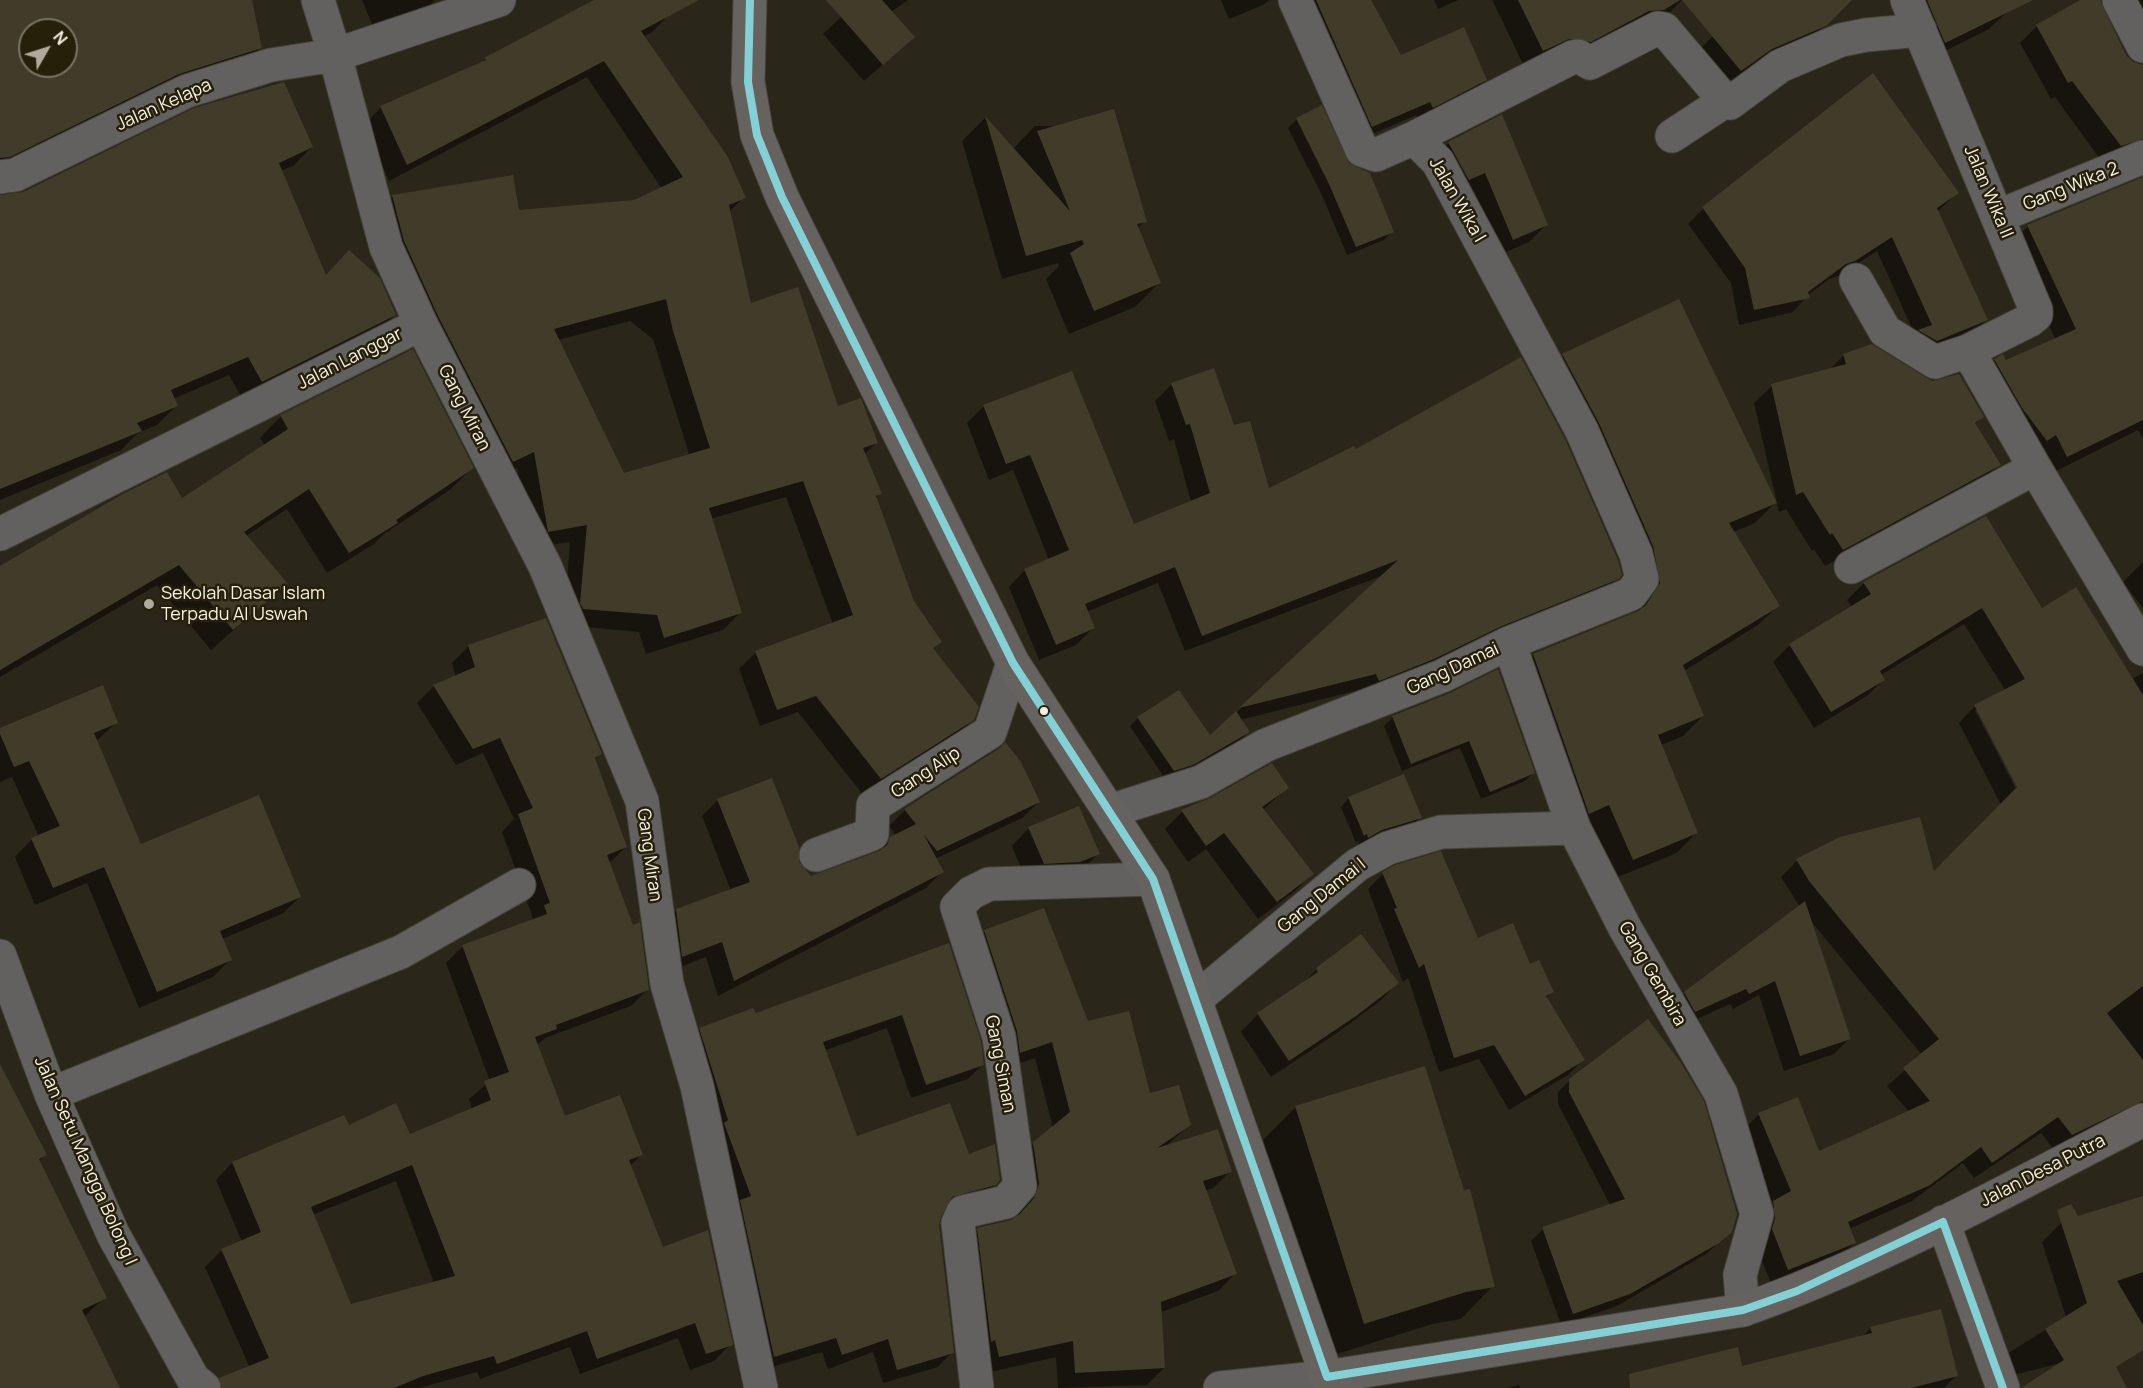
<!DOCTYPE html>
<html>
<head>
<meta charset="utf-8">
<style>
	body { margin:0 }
	#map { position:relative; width:2143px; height:1388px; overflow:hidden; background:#2a261a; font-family:Manrope,sans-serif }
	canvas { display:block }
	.north { position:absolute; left:18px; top:18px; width:60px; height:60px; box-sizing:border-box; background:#261f0a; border:2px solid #797362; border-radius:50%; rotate:51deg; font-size:16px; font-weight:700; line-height:24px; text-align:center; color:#f6f1e5 }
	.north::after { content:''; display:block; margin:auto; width:21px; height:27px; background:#afaa9e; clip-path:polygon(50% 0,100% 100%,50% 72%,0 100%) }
</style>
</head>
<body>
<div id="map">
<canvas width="2143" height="1388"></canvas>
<div class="north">N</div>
</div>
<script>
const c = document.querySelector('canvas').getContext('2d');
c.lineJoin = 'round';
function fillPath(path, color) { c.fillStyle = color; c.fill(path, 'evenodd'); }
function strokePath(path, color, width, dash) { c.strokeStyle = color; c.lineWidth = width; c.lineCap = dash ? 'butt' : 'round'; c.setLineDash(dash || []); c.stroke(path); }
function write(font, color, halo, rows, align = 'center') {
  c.font = font + ' Manrope,sans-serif'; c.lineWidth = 5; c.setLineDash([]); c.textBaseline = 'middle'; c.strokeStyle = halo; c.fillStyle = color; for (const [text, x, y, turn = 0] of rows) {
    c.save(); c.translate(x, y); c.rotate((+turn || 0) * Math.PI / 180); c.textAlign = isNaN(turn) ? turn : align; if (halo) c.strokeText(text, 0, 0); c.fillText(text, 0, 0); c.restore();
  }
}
fillPath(new Path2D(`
	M 0,0 L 250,0 L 260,48 L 242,66 L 0,170 ZM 30,30 L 66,30 L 66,66 L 30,66 Z
	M 362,0 L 435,0 L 429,6 L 374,29 Z
	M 605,0 L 661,0 L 669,15 L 652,32 L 643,37 L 744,197 L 729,212 L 750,305 L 838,408 L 877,442 L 864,455 L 880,494 L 875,499 L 913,602 L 940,642 L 932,649 L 973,719 L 955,737 L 863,795 L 798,712 L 760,726 L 739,669 L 756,652 L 833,624 L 786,497 L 710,519 L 740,613 L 723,630 L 646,654 L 639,632 L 566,625 L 564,621 L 570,542 L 531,548 L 517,468 L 495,478 L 375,214 L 392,197 L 511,177 L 517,211 L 634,201 L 662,189 L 587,77 L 389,181 L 364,125 L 381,107 L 480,65 L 485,59 ZM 630,321 L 653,339 L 689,454 L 623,474 L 558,340 Z
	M 859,0 L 908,0 L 891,12 L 895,54 L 864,81 L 823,34 Z
	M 1221,0 L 1269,0 L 1263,5 L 1229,19 Z
	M 1294,0 L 1370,0 L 1400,56 L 1485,80 L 1471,93 L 1419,120 L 1416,115 L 1359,140 Z
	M 1434,0 L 1458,0 L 1438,9 Z
	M 1492,0 L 1682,0 L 1670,12 L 1645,27 L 1572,59 L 1525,68 Z
	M 1749,0 L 1830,0 L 1840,10 L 1806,43 L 1723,88 L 1695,54 Z
	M 1896,0 L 2001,0 L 2007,12 L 1989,29 L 1927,60 Z
	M 2083,0 L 2099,0 L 2125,56 L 2133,63 L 2143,66 L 2143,167 L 2103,163 L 2055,97 L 2051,99 L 2020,43 L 2037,26 Z
	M 2107,0 L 2143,0 L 2143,57 Z
	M 985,118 L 1013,149 L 1035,126 L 1058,126 L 1145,221 L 1137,229 L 1159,283 L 1135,307 L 1069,334 L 1046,279 L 1059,266 L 1058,263 L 1002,279 L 962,141 Z
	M 1297,119 L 1348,165 L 1392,231 L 1384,240 L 1347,255 L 1321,193 L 1288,128 Z
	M 1449,143 L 1547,224 L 1529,242 L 1495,257 L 1431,160 Z
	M 312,147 L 293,166 L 280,171 L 325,277 L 395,315 L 376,334 L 243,400 L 229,375 L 173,399 L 176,406 L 157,425 L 138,433 L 121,450 L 0,500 L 0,196 Z
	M 2143,179 L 2143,438 L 2138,430 L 2050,474 L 1978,378 L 1995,360 L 2005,362 L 2056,340 L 2010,244 L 2028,226 Z
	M 1957,193 L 1937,212 L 1986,320 L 1971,335 L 1921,356 L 1915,335 L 1877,251 L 1838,276 L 1829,279 L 1808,295 L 1793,312 L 1739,325 L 1731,283 L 1688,224 L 1703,209 Z
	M 1844,355 L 1932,382 L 1982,417 L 1974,425 L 1999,465 L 1981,482 L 1825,566 L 1814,549 L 1812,551 L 1786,509 L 1779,512 L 1754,403 L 1772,386 L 1829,370 Z
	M 1563,356 L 1775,503 L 1755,523 L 1733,532 L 1778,606 L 1758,625 L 1684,671 L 1703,716 L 1683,736 L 1661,745 L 1696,833 L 1677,853 L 1613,879 L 1514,675 L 1533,655 L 1638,611 L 1641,596 L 1543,375 Z
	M 1213,370 L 1233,426 L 1268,490 L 1618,578 L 1601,595 L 1362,696 L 1359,690 L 1240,720 L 1248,732 L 1240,741 L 1183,773 L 1165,779 L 1130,726 L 1138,718 L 1210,737 L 1384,575 L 1185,651 L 1158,583 L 1086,612 L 1093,628 L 1076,645 L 1039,660 L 1009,587 L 1025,570 L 1049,560 L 1013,470 L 989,480 L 967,423 L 984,406 L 1133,526 L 1191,502 L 1174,439 L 1169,441 L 1155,401 L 1171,385 Z
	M 281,416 L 472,468 L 451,489 L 384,534 L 374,544 L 327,573 L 287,509 L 246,536 L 286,584 L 211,650 L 157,585 L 0,677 L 0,567 L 182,500 L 265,446 L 260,438 Z
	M 2143,562 L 2143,608 L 2123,582 Z
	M 1864,583 L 2042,610 L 2132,679 L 2143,673 L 2143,1107 L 2055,1151 L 2041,1133 L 1974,1178 L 1963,1163 L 1912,1201 L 1849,1229 L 1854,1243 L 1837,1260 L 1772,1286 L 1756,1246 L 1757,1220 L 1773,1204 L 1771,1200 L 1753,1219 L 1742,1131 L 1759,1114 L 1819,1153 L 1909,1112 L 1887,1086 L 1922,1055 L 1809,919 L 1850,1038 L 1834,1054 L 1784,1071 L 1759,995 L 1733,1009 L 1730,1004 L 1679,1027 L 1669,1009 L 1685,993 L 1800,907 L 1781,877 L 1797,861 L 1933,874 L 2001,805 L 1959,723 L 1975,706 L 2005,690 L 1964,624 L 1881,675 L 1883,680 L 1867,696 L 1814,728 L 1773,662 L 1790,645 L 1852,607 L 1847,600 ZM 1975,710 L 1979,710 L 2021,793 L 2019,795 Z
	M 469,646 L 601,754 L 594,760 L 626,847 L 608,864 L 648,989 L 631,1006 L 545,1038 L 537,1045 L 564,1118 L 641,1155 L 630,1166 L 662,1249 L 731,1344 L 714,1361 L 690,1370 L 678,1338 L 580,1374 L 570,1347 L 480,1379 L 477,1372 L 419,1388 L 259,1388 L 205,1267 L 222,1250 L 242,1242 L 216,1180 L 232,1163 L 344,1117 L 348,1127 L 409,1136 L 472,1109 L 469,1099 L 490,1081 L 446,963 L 462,947 L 528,923 L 533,918 L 502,832 L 514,819 L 483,753 L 456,765 L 417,703 L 434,686 L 456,677 L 452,663 ZM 396,1181 L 434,1283 L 351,1306 L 312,1215 Z
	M 1451,694 L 1533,773 L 1525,781 L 1481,799 L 1460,748 L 1402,771 L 1384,726 L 1393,717 Z
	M 116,723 L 96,741 L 141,846 L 300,897 L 282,914 L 222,939 L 230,960 L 213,977 L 139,1008 L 87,883 L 35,905 L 15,857 L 32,839 L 39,837 L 12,777 L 0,782 L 0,730 Z
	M 998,751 L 1039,802 L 1022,818 L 935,859 L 942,872 L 926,888 L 718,996 L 706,957 L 666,972 L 660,927 L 677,910 L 731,891 L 702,816 L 718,800 L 797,863 L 810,878 L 874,855 L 896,835 L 889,826 L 905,810 Z
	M 1287,788 L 1263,810 L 1312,874 L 1295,891 L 1258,919 L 1206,849 L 1188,862 L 1165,829 L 1182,812 L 1211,800 Z
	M 1349,798 L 1420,818 L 1412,826 L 1359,845 L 1358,841 L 1356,843 L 1341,807 Z
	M 1029,828 L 1098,854 L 1080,872 L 1026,881 L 1012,846 Z
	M 1383,874 L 1478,940 L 1529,966 L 1552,992 L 1546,998 L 1583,1060 L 1568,1075 L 1509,1110 L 1479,1059 L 1439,1072 L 1408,978 L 1403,982 L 1368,889 Z
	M 985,931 L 1087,1023 L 1149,1095 L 1190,1125 L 1166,1146 L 1231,1171 L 1213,1188 L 1205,1191 L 1235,1274 L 1218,1291 L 1161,1312 L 1164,1368 L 1147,1385 L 1058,1388 L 1056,1357 L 982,1374 L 961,1247 L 978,1229 L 1011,1221 L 1017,1217 L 1022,1202 L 1016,1161 L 1053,1128 L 1035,1058 L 1003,1069 L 968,949 Z
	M 948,945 L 982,1065 L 968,1079 L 911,1098 L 887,1028 L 826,1050 L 856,1138 L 968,1156 L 995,1184 L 980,1199 L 943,1209 L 938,1225 L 952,1352 L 938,1367 L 883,1383 L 873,1352 L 828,1369 L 822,1352 L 759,1371 L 686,1044 L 700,1029 L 755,1015 Z
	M 1317,969 L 1397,983 L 1380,1001 L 1337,1033 L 1271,1077 L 1241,1032 L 1258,1014 L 1299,987 Z
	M 1570,1080 L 1731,1231 L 1706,1254 L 1617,1306 L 1561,1325 L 1531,1241 L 1543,1229 L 1610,1205 L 1558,1104 L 1558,1092 Z
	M 1296,1107 L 1493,1286 L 1461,1319 L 1432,1324 L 1331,1356 L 1263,1140 Z
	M 0,1125 L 45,1155 L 39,1161 L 105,1297 L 84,1317 L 119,1388 L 0,1388 Z
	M 2143,1197 L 2143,1342 L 1994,1380 L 1991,1371 L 2010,1352 L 2066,1317 L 2042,1242 L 2061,1223 Z
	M 1871,1328 L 1957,1375 L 1944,1388 L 1665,1388 L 1862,1337 Z
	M 1519,1385 L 1520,1388 L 1507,1388 Z`), '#0007');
fillPath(new Path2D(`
	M 0,0 L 252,0 L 262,48 L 179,74 L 10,157 L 0,158 ZM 30,30 L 66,30 L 66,66 L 30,66 Z
	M 594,0 L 699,0 L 641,31 L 728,157 L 746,198 L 729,205 L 751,303 L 798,287 L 838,406 L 861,398 L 878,443 L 863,448 L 882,494 L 876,496 L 914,601 L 942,642 L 933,648 L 979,707 L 974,720 L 881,779 L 816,696 L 777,710 L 755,651 L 853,615 L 803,481 L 709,508 L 742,613 L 664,638 L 657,615 L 583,609 L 580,603 L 587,525 L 548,532 L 534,452 L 513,462 L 438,316 L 404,241 L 392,195 L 513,175 L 519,210 L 634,200 L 683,177 L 604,61 L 407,165 L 380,106 L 486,60 L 484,58 ZM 666,299 L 673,331 L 710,448 L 624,473 L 554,329 Z
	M 826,0 L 882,0 L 915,37 L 883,65 Z
	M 1316,0 L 1371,0 L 1401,55 L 1464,27 L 1487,80 L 1433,108 L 1430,102 L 1372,127 Z
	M 1518,0 L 1680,0 L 1664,10 L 1649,11 L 1591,42 L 1569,39 L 1543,51 Z
	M 1682,0 L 1852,0 L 1826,26 L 1772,49 L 1741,71 Z
	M 1927,0 L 2033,0 L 1945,43 Z
	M 2080,0 L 2100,0 L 2126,55 L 2133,62 L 2143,65 L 2143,139 L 2121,146 L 2072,81 L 2068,83 L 2036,25 Z
	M 1873,73 L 1959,193 L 1937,208 L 1988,320 L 1937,341 L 1918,330 L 1932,325 L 1892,237 L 1855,261 L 1846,264 L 1808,292 L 1810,298 L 1754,310 L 1745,268 L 1702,207 Z
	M 284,82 L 313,147 L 279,163 L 326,275 L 349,250 L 380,278 L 396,315 L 262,382 L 248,357 L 171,390 L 178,406 L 137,423 L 142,431 L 0,489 L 0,195 L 23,192 L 194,108 Z
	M 1322,105 L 1349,163 L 1370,173 L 1394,232 L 1356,247 L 1329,184 L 1296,118 Z
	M 1114,109 L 1147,222 L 1137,224 L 1161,283 L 1094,311 L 1070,253 L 1084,244 L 1082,240 L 1026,256 L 985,116 L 1070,211 L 1037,131 Z
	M 1502,114 L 1548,225 L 1513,240 L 1485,173 L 1469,180 L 1448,142 Z
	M 2143,177 L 2143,420 L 2067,457 L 2056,435 L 2047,441 L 2022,408 L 1994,359 L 2003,354 L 2006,360 L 2076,329 L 2027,225 Z
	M 1679,299 L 1777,503 L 1729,523 L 1780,606 L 1683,665 L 1704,716 L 1658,735 L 1698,833 L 1633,860 L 1609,805 L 1589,814 L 1533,654 L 1638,611 L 1646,605 L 1660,583 L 1653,546 L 1599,423 L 1562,354 Z
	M 1872,344 L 1932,381 L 1959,374 L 1984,417 L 1975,423 L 2001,465 L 1843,550 L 1832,533 L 1830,535 L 1803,492 L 1796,495 L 1771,384 L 1846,364 L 1843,354 Z
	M 413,349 L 474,468 L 396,520 L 398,523 L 349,553 L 309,489 L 244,532 L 288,584 L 233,630 L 179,565 L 0,670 L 0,566 L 121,495 L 167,472 L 182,498 L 288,429 L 280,415 Z
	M 1521,357 L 1565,439 L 1618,560 L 1622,575 L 1619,579 L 1502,626 L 1434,659 L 1379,681 L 1376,674 L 1239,708 L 1398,560 L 1202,636 L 1175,567 L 1085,604 L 1095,628 L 1056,645 L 1024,569 L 1069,550 L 1030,455 L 1006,464 L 983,405 L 1072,371 L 1134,524 L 1210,493 L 1190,424 L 1186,425 L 1171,383 L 1214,368 L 1234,425 L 1250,421 L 1269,488 L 1354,446 L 1356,449 Z
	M 1986,516 L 2042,608 L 2076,587 L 2143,695 L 2143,986 L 2107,1013 L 2143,1060 L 2143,1101 L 2072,1135 L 2058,1117 L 1992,1163 L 1981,1147 L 1930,1185 L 1848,1222 L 1856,1243 L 1788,1270 L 1772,1229 L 1775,1218 L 1773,1201 L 1791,1191 L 1758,1113 L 1798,1097 L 1819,1151 L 1930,1101 L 1903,1068 L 1939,1039 L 1809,881 L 1796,859 L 1840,837 L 1920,817 L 1934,871 L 2017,787 L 1974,705 L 2025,679 L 1982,608 L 1880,671 L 1885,680 L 1831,712 L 1789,644 L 1871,594 L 1863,582 Z
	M 546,618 L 602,754 L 595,758 L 627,847 L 607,855 L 633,925 L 640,922 L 649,990 L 556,1025 L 557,1029 L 535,1037 L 565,1116 L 620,1095 L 643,1155 L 629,1160 L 663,1247 L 708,1230 L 733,1345 L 706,1354 L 695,1323 L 597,1359 L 587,1331 L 497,1364 L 494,1356 L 423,1376 L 394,1388 L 222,1388 L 219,1378 L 269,1358 L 221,1249 L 261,1232 L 232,1162 L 344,1115 L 349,1125 L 396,1103 L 410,1134 L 491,1100 L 484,1081 L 509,1072 L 462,945 L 547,914 L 544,905 L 550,903 L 518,814 L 533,808 L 500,738 L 473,749 L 433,685 L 475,667 L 468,645 ZM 412,1165 L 455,1276 L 351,1304 L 311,1207 Z
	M 1498,669 L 1535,773 L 1490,792 L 1469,741 L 1411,764 L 1392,716 L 1450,693 Z
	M 103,685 L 118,723 L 94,733 L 141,844 L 259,795 L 301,897 L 220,931 L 232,960 L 157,992 L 104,867 L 53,888 L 31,838 L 60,826 L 29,761 L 14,767 L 0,734 L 0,728 Z
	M 1179,690 L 1210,735 L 1236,711 L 1250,732 L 1193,765 L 1174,771 L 1137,717 Z
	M 1005,742 L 1021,762 L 1040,802 L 937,851 L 924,835 L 944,872 L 734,981 L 722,942 L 682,957 L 676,909 L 750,882 L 717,799 L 772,778 L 799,847 L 799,862 L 811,876 L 879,851 L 887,845 L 890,837 L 916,824 L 904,809 L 1000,748 Z
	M 1272,763 L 1289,788 L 1262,807 L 1314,874 L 1277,902 L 1224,833 L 1206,846 L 1181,810 L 1210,798 Z
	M 1404,774 L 1422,818 L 1382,830 L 1368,838 L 1367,834 L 1364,836 L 1348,797 Z
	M 1079,806 L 1100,854 L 1080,862 L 1044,864 L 1028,827 Z
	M 1441,851 L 1478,938 L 1513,923 L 1530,964 L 1539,960 L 1554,992 L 1546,996 L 1585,1060 L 1525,1096 L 1494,1045 L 1454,1058 L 1424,964 L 1419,968 L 1394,909 L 1397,908 L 1382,872 L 1395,865 Z
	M 1805,901 L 1851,1039 L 1800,1056 L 1775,981 L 1749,994 L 1746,989 L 1695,1012 L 1684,992 Z
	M 1044,908 L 1088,1021 L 1129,1011 L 1150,1093 L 1179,1085 L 1191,1125 L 1157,1148 L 1218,1129 L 1232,1172 L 1203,1181 L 1237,1274 L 1161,1302 L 1165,1368 L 1075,1373 L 1073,1341 L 999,1357 L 995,1340 L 991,1342 L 977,1228 L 1011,1220 L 1020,1214 L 1034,1198 L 1039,1184 L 1033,1142 L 1070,1112 L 1052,1042 L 1020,1053 L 1017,1031 L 984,930 Z
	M 1361,934 L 1399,983 L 1356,1016 L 1289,1061 L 1257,1013 L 1318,972 L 1316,968 Z
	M 949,943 L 981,1041 L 984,1065 L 926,1085 L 902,1015 L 823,1042 L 857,1136 L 950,1103 L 969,1154 L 995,1144 L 1000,1180 L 996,1185 L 952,1197 L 941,1216 L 939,1225 L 954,1353 L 897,1370 L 888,1339 L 842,1355 L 836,1338 L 774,1357 L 740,1200 L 751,1196 L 724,1123 L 728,1120 L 699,1028 L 753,1008 L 756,1013 Z
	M 1648,1019 L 1681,1063 L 1704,1101 L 1737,1214 L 1732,1232 L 1719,1243 L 1630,1294 L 1573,1314 L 1542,1227 L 1625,1199 L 1569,1092 L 1569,1079 Z
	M 0,1064 L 47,1155 L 39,1159 L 107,1298 L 82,1310 L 120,1388 L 0,1388 Z
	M 1425,1066 L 1464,1190 L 1470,1189 L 1495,1287 L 1466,1292 L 1364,1324 L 1295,1106 Z
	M 2143,1196 L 2143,1272 L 2117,1281 L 2143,1325 L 2143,1350 L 2116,1367 L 2127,1388 L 2021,1388 L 2064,1360 L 2045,1329 L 2087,1303 L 2057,1210 L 2071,1204 L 2078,1216 Z
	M 1941,1309 L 1958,1376 L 1911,1388 L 1630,1388 L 1629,1374 L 1738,1347 L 1742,1366 L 1872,1333 L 1870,1327 Z`), '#413c2a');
const street = new Path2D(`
	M 1907,0 L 2036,310 L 2036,315 L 2030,320 L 1968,351
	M 2119,0 L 2143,46
	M 1672,136 L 1725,101
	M 1414,138 L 1573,57 L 1578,56 L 1590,63 L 1658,28 L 1664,29 L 1725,101 L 1730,103 L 1780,66 L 1841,40 L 1866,35 L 1920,30
	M 0,177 L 15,175 L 187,91 L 271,65 L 335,55 L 318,0
	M 1999,216 L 2143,157
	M 1856,280 L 1885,331 L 1935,362 L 1968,351 L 2035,468
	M 421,324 L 545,566 L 642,801 L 667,984 L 697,1086 L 761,1388
	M 0,534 L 421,324 L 386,247 L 335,55 L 499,0
	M 1851,567 L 2035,468 L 2143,649
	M 1509,643 L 1574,828 L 1625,928 L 1721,1094 L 1757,1214 L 1740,1275 L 1743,1310
	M 1110,811 L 1201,782 L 1266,745 L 1442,676 L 1509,643 L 1631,594 L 1642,579 L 1636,554 L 1582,431 L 1438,162 L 1414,138 L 1376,155 L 1362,150 L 1295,0
	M 816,855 L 872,834 L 873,806 L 990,732 L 1013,663
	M 0,956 L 51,1094 L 113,1234 L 193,1379 L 204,1388
	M 1196,999 L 1357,865 L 1388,848 L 1441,832 L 1574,828
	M 51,1094 L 401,952 L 519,885
	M 977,1388 L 958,1223 L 963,1212 L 1006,1202 L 1020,1186 L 999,1037 L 957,907 L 971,893 L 989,884 L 1153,879
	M 1220,1388 L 1327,1377`);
const secondary = new Path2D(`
	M 750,0 L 748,82 L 757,135 L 782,197 L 1013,663 L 1153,879 L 1327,1377 L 1743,1310 C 1882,1261 2012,1187 2143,1120
	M 1943,1222 L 2003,1388`);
strokePath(street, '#454238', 35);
strokePath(secondary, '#454238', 35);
strokePath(street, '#636160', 33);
strokePath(secondary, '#666260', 33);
strokePath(new Path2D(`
	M 750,0 L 748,82 L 757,135 L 782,197 L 1013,663 L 1153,879 L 1327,1377 L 1743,1310 L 1797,1291 L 1943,1222 L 2003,1388`), '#85d0d5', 8);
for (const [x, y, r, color] of [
	[149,604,6,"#afaa9e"],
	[1044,711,5,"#f6f1e5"]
]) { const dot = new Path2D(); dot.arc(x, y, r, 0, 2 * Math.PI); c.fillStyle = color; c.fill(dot); strokePath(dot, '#261f0a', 2); }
write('18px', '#f6f1e5', '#261f0a', [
	["Jalan Kelapa",164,105,-24],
	["Gang Wika 2",2071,187,-22],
	["Jalan Wika II",1988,192,67],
	["Jalan Wika I",1457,200,60],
	["Jalan Langgar",350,359,-27],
	["Gang Miran",464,408,63],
	["Gang Damai",1453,669,-25],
	["Gang Alip",926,773,-33],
	["Gang Miran",649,855,82],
	["Gang Damai I",1322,896,-39],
	["Gang Gembira",1652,974,60],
	["Gang Siman",1000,1064,79],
	["Jalan Setu Mangga Bolong I",85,1161,66],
	["Jalan Desa Putra",2043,1171,-27]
]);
write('18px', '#f6f1e5', '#261f0a', [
	["Sekolah Dasar Islam",161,594],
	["Terpadu Al Uswah",161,615]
], 'left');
</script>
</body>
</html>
